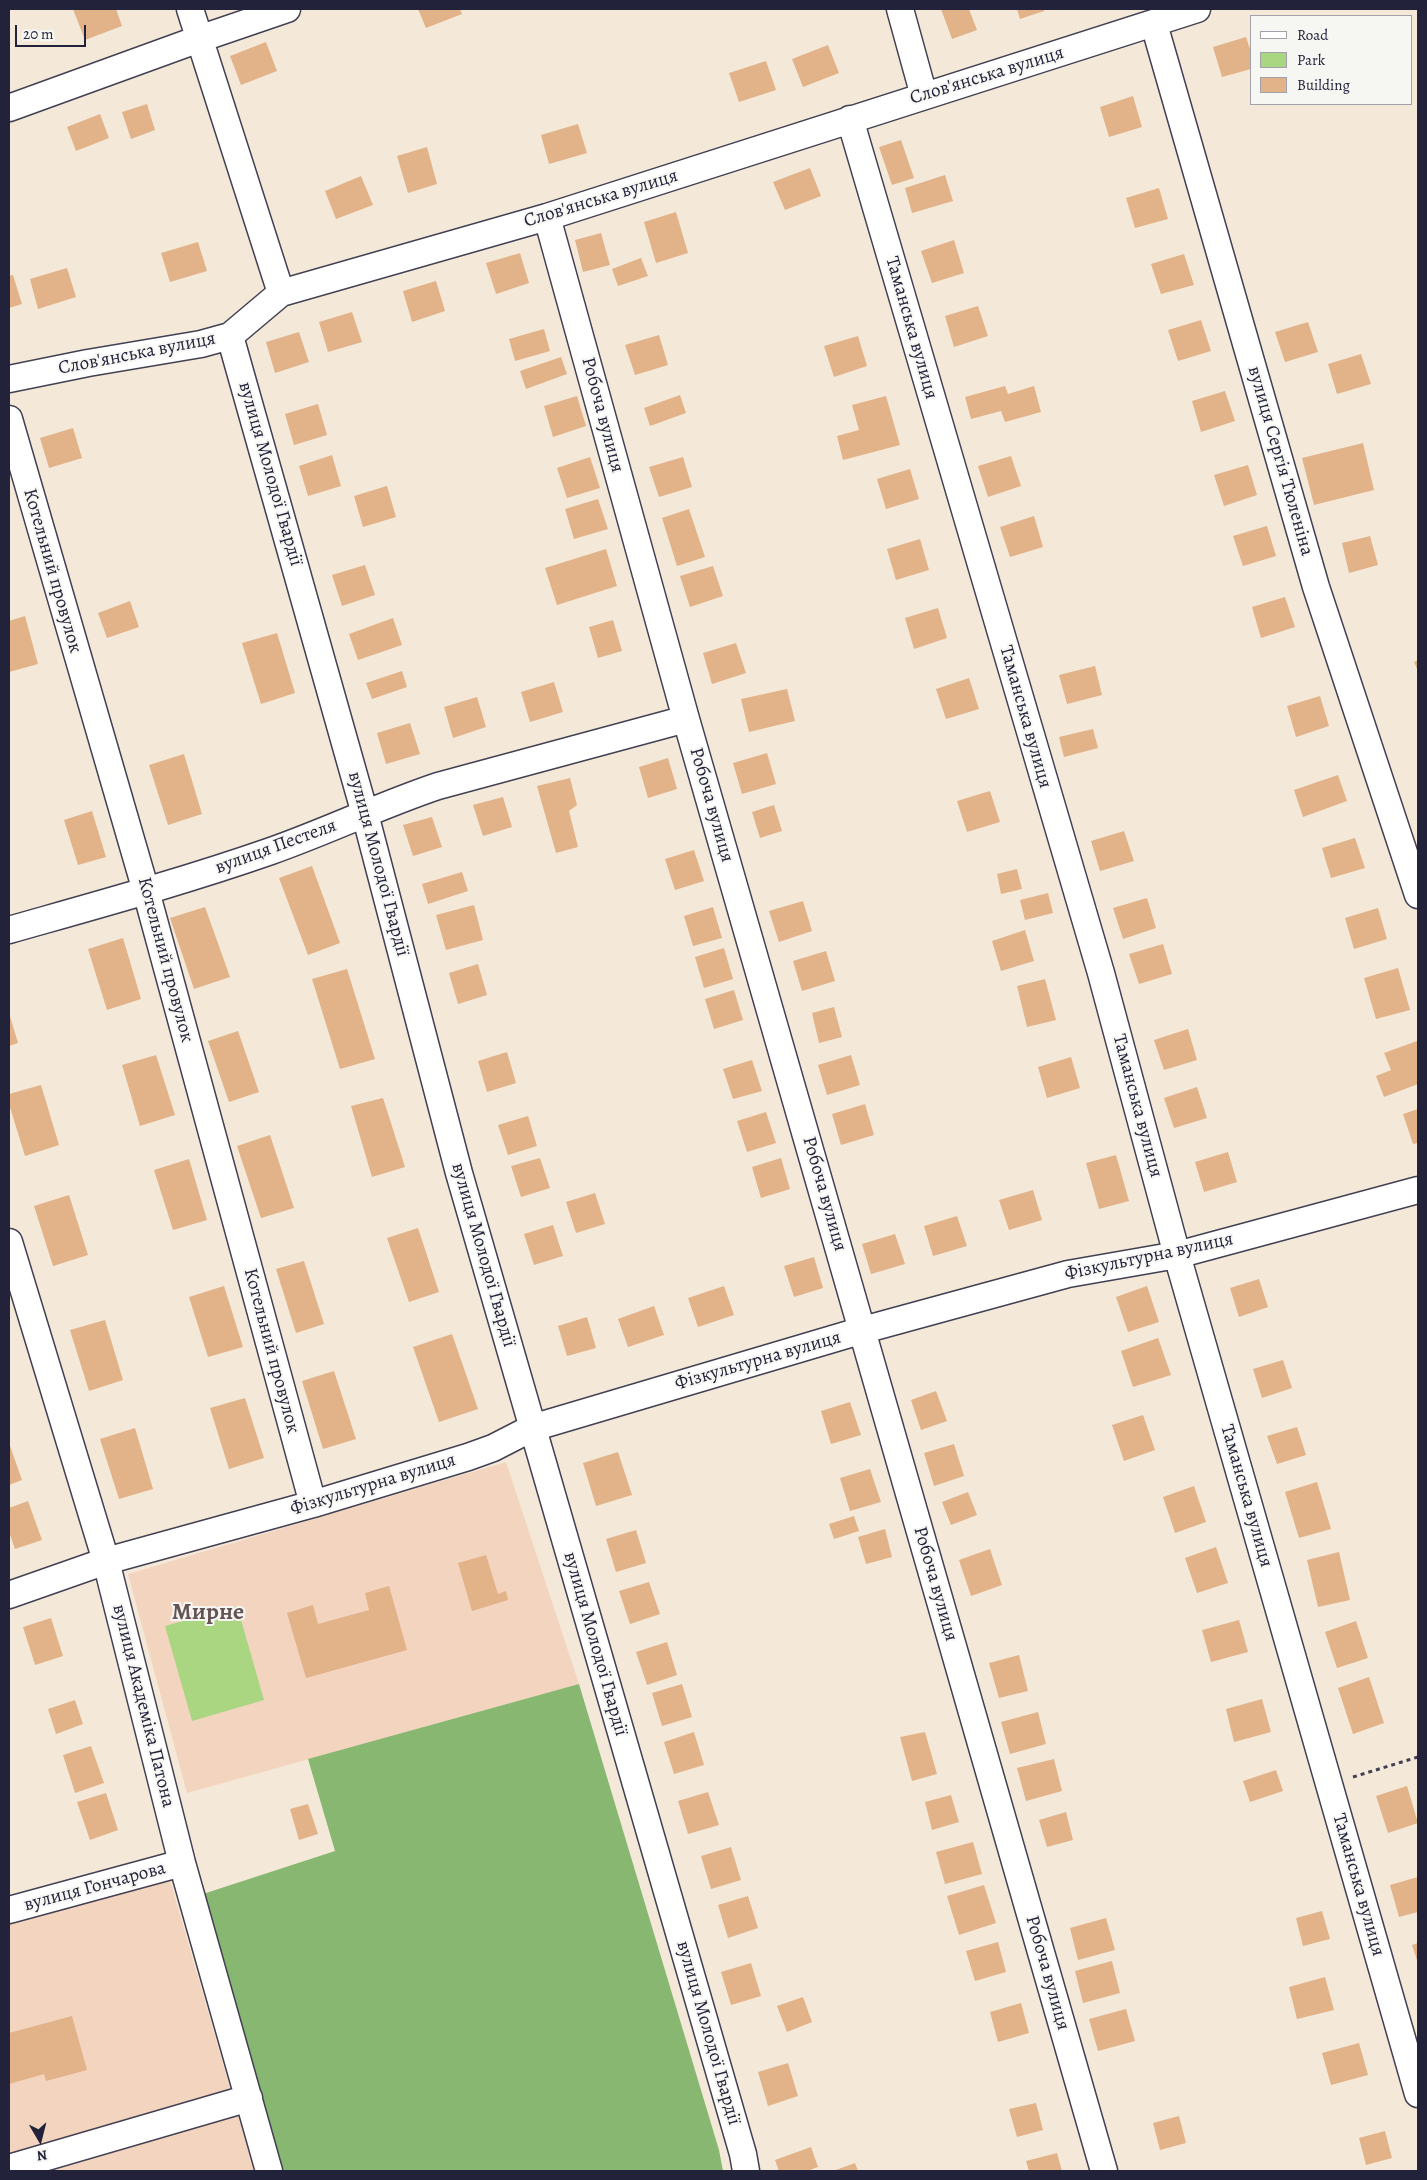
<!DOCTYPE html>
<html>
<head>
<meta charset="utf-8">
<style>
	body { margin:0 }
	#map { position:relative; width:1427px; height:2180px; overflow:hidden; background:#f4e9d8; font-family:Alegreya,serif }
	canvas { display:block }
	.frame { position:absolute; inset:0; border:10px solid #22223b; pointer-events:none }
	.legend { position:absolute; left:1250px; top:15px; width:162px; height:90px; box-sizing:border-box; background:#f6f6f2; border:1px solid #a1a1a9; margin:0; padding:6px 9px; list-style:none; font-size:15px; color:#22223b }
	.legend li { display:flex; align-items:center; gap:10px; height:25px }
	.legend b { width:25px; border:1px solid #a1a1a9 }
	.north { position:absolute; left:15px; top:2115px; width:50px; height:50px; -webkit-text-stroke:4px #f6f6f2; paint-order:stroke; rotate:172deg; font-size:14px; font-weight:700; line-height:20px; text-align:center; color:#22223b }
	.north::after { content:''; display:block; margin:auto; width:18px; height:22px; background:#22223b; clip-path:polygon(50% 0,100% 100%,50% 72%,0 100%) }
	.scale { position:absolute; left:15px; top:25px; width:71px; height:22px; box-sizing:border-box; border:2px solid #22223b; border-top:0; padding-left:6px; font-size:15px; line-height:18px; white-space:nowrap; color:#22223b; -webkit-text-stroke:4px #f6f6f2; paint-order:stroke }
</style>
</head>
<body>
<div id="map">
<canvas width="1427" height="2180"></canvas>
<div class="frame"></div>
<ul class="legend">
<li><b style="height:6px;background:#fff"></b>Road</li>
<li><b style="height:14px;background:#aad682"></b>Park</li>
<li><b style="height:14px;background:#e2b289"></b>Building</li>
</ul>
<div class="north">N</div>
<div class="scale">20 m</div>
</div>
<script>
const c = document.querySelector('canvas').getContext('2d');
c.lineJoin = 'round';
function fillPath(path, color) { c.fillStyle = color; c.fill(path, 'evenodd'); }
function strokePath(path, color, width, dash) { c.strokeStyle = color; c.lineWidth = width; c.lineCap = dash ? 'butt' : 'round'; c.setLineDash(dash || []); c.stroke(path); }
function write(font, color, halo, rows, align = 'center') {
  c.font = font + ' Alegreya,serif'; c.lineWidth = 4; c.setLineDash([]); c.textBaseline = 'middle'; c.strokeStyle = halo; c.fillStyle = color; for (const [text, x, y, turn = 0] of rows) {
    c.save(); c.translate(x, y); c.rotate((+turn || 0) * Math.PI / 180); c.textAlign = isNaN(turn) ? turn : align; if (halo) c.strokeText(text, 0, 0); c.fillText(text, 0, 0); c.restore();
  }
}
fillPath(new Path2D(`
	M 506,1462 L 579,1684 L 187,1793 L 128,1574 Z
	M 170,1880 L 254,2171 L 9,2171 L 9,1923 Z`), '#f3d4bf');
fillPath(new Path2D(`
	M 237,1606 L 264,1700 L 192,1721 L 165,1626 Z`), '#aad682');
fillPath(new Path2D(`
	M 579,1684 L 719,2150 L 723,2171 L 279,2171 L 203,1894 L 335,1851 L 308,1759 Z`), '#87b770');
fillPath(new Path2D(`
	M 73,9 L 116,9 L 122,26 L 85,40 Z
	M 418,9 L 460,9 L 462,14 L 426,28 Z
	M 941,9 L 969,9 L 977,30 L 952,39 Z
	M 1017,9 L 1044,9 L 1044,11 L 1020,19 Z
	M 1246,37 L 1251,52 L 1251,69 L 1222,77 L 1213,47 Z
	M 266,42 L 277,71 L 241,85 L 230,56 Z
	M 828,45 L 839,73 L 803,87 L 792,59 Z
	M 766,61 L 776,90 L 739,102 L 729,73 Z
	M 1133,96 L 1142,127 L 1109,137 L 1100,107 Z
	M 147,104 L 155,130 L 131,139 L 122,112 Z
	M 100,114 L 109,138 L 76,151 L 67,127 Z
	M 578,124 L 587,153 L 549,164 L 541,135 Z
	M 901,140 L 914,178 L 892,185 L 879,147 Z
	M 427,147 L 437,184 L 408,193 L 397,156 Z
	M 810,168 L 821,196 L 785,210 L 773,182 Z
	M 945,175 L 953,201 L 912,213 L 905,188 Z
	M 361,176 L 373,205 L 336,219 L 325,191 Z
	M 1159,188 L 1168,219 L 1135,228 L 1126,198 Z
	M 676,212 L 688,253 L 656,263 L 644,222 Z
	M 601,233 L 610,265 L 583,272 L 575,240 Z
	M 954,240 L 964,273 L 932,283 L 921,251 Z
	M 198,242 L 207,271 L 170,282 L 161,253 Z
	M 520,253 L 529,283 L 496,294 L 486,263 Z
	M 1184,254 L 1194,285 L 1161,294 L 1151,264 Z
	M 641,258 L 648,276 L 618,286 L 612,269 Z
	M 67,268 L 76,297 L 38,309 L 30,279 Z
	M 13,275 L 22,304 L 9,308 L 9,276 Z
	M 436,281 L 445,311 L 412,322 L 403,291 Z
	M 978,306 L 988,336 L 954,347 L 945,316 Z
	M 352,312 L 362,342 L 328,352 L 319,322 Z
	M 1201,320 L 1211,351 L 1178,361 L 1168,330 Z
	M 1308,322 L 1318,352 L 1285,362 L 1275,332 Z
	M 544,329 L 550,351 L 515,361 L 509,339 Z
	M 299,332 L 309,362 L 275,373 L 266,342 Z
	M 659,335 L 668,365 L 635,375 L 625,345 Z
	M 858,336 L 867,366 L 834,377 L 824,346 Z
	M 1361,354 L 1371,384 L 1337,394 L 1328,364 Z
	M 561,357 L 567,374 L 526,389 L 520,371 Z
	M 1005,386 L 1008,394 L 1034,386 L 1041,412 L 1005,422 L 1001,411 L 971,419 L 965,397 Z
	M 1225,391 L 1235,421 L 1201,432 L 1192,401 Z
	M 680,395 L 686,413 L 650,426 L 644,408 Z
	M 577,396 L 586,426 L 553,437 L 544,406 Z
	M 886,396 L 900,445 L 843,460 L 837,436 L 859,430 L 852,405 Z
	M 318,404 L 327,435 L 294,445 L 285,414 Z
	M 73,428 L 82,458 L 49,468 L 40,438 Z
	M 1363,443 L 1374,490 L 1314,505 L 1302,458 Z
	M 332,455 L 341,486 L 308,496 L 299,466 Z
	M 1011,456 L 1021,486 L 988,497 L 978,466 Z
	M 590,457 L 600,488 L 567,498 L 557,468 Z
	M 683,457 L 692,487 L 659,497 L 649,467 Z
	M 1248,465 L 1257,495 L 1224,506 L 1214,475 Z
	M 910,469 L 919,499 L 886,509 L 877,479 Z
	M 387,486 L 396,517 L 363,527 L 354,496 Z
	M 598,499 L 608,529 L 574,539 L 565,509 Z
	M 689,509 L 705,557 L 677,566 L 662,518 Z
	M 1034,516 L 1043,547 L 1010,557 L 1000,527 Z
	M 1267,526 L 1276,556 L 1243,566 L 1233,536 Z
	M 1370,536 L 1378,565 L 1349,573 L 1342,543 Z
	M 920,539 L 929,570 L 896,580 L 887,549 Z
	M 606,549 L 617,586 L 557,605 L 545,568 Z
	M 365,565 L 375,595 L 342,606 L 332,575 Z
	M 713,566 L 723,596 L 690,607 L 680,576 Z
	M 1285,597 L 1295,627 L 1261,638 L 1252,607 Z
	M 130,601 L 139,627 L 107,638 L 98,613 Z
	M 938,608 L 947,638 L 914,649 L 905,618 Z
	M 25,616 L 38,664 L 9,672 L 9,621 Z
	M 393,618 L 402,645 L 358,660 L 349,634 Z
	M 613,620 L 622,651 L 598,658 L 589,627 Z
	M 277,633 L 295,693 L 261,704 L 242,643 Z
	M 736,643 L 746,673 L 712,684 L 703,653 Z
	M 1418,660 L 1418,671 L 1414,662 Z
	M 1095,666 L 1102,695 L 1067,704 L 1059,675 Z
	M 402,671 L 407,687 L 372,699 L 366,683 Z
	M 969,678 L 979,709 L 946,719 L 936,689 Z
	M 554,682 L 563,712 L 530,722 L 521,692 Z
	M 787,689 L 795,721 L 749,732 L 741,699 Z
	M 1320,696 L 1329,726 L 1296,737 L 1287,706 Z
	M 477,697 L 486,727 L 453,738 L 444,707 Z
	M 410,723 L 420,754 L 386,764 L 377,733 Z
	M 1093,729 L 1098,748 L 1064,757 L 1059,737 Z
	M 767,753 L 776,784 L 742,794 L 733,763 Z
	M 184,754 L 202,814 L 168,825 L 149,765 Z
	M 668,758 L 677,789 L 648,798 L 639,767 Z
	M 1338,775 L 1347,801 L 1303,817 L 1294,790 Z
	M 570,778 L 577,805 L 569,811 L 578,847 L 556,853 L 537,786 Z
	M 990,791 L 1000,822 L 967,832 L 957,801 Z
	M 503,797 L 512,827 L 483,836 L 473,805 Z
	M 774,805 L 782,831 L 760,838 L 752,812 Z
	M 92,811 L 106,857 L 78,865 L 64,820 Z
	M 432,817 L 442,847 L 413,856 L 403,825 Z
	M 1124,831 L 1134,861 L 1100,871 L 1091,841 Z
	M 1355,838 L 1365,868 L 1331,878 L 1322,848 Z
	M 694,850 L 704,881 L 675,890 L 665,859 Z
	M 312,866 L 340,943 L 308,955 L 279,878 Z
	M 1017,869 L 1022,889 L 1001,894 L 997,874 Z
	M 462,872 L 468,891 L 428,904 L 422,884 Z
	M 1048,893 L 1053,913 L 1025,920 L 1020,900 Z
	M 1147,898 L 1156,928 L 1123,939 L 1113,908 Z
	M 803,901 L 812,931 L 779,942 L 769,911 Z
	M 474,905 L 483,940 L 446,950 L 436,915 Z
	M 205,907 L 230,977 L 194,989 L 170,918 Z
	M 713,907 L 722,938 L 693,946 L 684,916 Z
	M 1378,908 L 1387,939 L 1354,949 L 1345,918 Z
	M 1025,930 L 1034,961 L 1001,971 L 992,941 Z
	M 123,938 L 141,999 L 107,1010 L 88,949 Z
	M 1163,944 L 1172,974 L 1139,984 L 1129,954 Z
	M 724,948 L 733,979 L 704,988 L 695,957 Z
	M 826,951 L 835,981 L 802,991 L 793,961 Z
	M 478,964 L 487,995 L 458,1004 L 449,973 Z
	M 1398,968 L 1410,1010 L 1376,1019 L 1364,978 Z
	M 347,969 L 375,1059 L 340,1069 L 312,979 Z
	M 1045,979 L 1056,1020 L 1027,1027 L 1017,986 Z
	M 734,990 L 743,1020 L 714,1029 L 705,999 Z
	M 834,1007 L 842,1037 L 819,1043 L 812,1013 Z
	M 9,1013 L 18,1043 L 9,1046 Z
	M 1188,1029 L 1197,1060 L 1164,1070 L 1154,1040 Z
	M 238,1031 L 259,1092 L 229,1102 L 208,1041 Z
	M 1417,1041 L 1418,1084 L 1384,1097 L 1376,1076 L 1391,1070 L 1384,1053 Z
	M 507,1052 L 516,1083 L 487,1092 L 478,1061 Z
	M 156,1055 L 175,1115 L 140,1126 L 122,1065 Z
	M 851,1055 L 860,1085 L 827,1095 L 818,1065 Z
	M 1071,1057 L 1080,1088 L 1047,1098 L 1038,1067 Z
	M 752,1060 L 762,1091 L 733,1099 L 723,1069 Z
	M 41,1085 L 59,1145 L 25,1156 L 9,1104 L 9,1094 Z
	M 1197,1087 L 1207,1118 L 1174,1128 L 1164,1098 Z
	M 383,1098 L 405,1167 L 372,1177 L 351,1106 Z
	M 865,1104 L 874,1135 L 841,1145 L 832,1114 Z
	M 1418,1109 L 1418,1143 L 1413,1144 L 1403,1114 Z
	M 766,1112 L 776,1143 L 747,1152 L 737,1121 Z
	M 528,1116 L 537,1146 L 508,1155 L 498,1125 Z
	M 270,1135 L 294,1208 L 261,1218 L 237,1146 Z
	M 1228,1152 L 1237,1182 L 1204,1192 L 1195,1162 Z
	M 1116,1155 L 1129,1201 L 1099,1209 L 1086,1163 Z
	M 540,1158 L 550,1188 L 521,1197 L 511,1166 Z
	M 781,1158 L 790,1189 L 761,1198 L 752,1167 Z
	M 189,1159 L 207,1220 L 173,1230 L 154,1170 Z
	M 1033,1190 L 1042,1220 L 1009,1230 L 999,1200 Z
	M 595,1193 L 605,1224 L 576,1233 L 566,1202 Z
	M 69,1195 L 88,1255 L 53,1266 L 34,1206 Z
	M 957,1216 L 967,1246 L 933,1256 L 924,1226 Z
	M 553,1225 L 563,1256 L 534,1265 L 524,1234 Z
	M 418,1228 L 439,1292 L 409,1302 L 387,1238 Z
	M 895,1234 L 905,1264 L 871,1274 L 862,1244 Z
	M 814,1257 L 823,1288 L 794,1297 L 784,1266 Z
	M 304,1261 L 324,1324 L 296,1333 L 276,1269 Z
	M 1259,1279 L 1268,1307 L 1239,1317 L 1230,1288 Z
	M 224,1286 L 243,1347 L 208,1357 L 189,1297 Z
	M 724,1286 L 734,1315 L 698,1327 L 688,1298 Z
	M 1147,1286 L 1159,1322 L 1128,1332 L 1116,1297 Z
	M 654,1306 L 664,1335 L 628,1347 L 618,1319 Z
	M 587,1317 L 596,1348 L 567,1356 L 558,1326 Z
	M 105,1320 L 123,1380 L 89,1391 L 70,1330 Z
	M 452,1334 L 478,1409 L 439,1422 L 413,1347 Z
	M 1158,1338 L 1171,1375 L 1133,1387 L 1121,1351 Z
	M 1283,1360 L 1292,1388 L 1262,1398 L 1253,1369 Z
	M 334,1371 L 356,1439 L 323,1449 L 302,1381 Z
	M 936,1391 L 947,1421 L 921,1430 L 911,1400 Z
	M 245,1398 L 264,1458 L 229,1469 L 210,1408 Z
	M 850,1402 L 861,1435 L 831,1444 L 821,1411 Z
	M 1143,1415 L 1155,1450 L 1124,1461 L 1112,1425 Z
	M 1297,1427 L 1306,1455 L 1277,1464 L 1267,1436 Z
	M 135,1428 L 153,1489 L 119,1499 L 100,1439 Z
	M 9,1443 L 22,1480 L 9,1485 Z
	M 954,1444 L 964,1476 L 934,1486 L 924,1453 Z
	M 618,1452 L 632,1495 L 596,1506 L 583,1463 Z
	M 870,1469 L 881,1502 L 850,1511 L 840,1478 Z
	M 1317,1482 L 1331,1529 L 1299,1538 L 1285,1492 Z
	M 1194,1486 L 1206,1522 L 1175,1533 L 1163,1497 Z
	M 968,1492 L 977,1515 L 951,1525 L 942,1502 Z
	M 28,1501 L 42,1540 L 15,1549 L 9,1532 L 9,1508 Z
	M 854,1516 L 859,1531 L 834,1539 L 829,1524 Z
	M 885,1529 L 892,1557 L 866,1564 L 858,1537 Z
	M 636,1530 L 646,1563 L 616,1572 L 606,1539 Z
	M 1216,1547 L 1228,1583 L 1197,1593 L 1185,1558 Z
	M 990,1549 L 1002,1585 L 971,1596 L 959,1560 Z
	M 1339,1552 L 1350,1600 L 1318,1607 L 1307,1560 Z
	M 486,1555 L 498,1594 L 506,1591 L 508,1600 L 472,1611 L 458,1563 Z
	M 649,1582 L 660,1614 L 630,1624 L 619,1591 Z
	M 389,1586 L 407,1650 L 306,1678 L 287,1613 L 313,1605 L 318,1624 L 369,1610 L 365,1593 Z
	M 51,1618 L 63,1656 L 35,1665 L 23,1627 Z
	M 1239,1620 L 1248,1652 L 1211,1662 L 1202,1630 Z
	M 1356,1621 L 1368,1658 L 1337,1668 L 1325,1632 Z
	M 667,1642 L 677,1675 L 647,1685 L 636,1652 Z
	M 1019,1655 L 1028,1691 L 999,1698 L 989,1663 Z
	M 1369,1677 L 1384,1723 L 1353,1734 L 1338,1688 Z
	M 682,1684 L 692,1717 L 662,1726 L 652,1693 Z
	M 1262,1699 L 1271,1732 L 1234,1742 L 1226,1709 Z
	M 75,1700 L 83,1724 L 56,1734 L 48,1709 Z
	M 1038,1712 L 1046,1744 L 1010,1754 L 1001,1722 Z
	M 694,1732 L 704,1765 L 674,1774 L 664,1742 Z
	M 925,1732 L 937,1774 L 912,1781 L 900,1737 Z
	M 91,1746 L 104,1783 L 75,1793 L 63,1755 Z
	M 1054,1759 L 1062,1791 L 1026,1801 L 1017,1768 Z
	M 1276,1770 L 1283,1791 L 1250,1802 L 1243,1781 Z
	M 1407,1786 L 1418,1823 L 1388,1833 L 1376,1796 Z
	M 708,1792 L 719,1825 L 688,1834 L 678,1801 Z
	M 106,1793 L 118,1830 L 90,1840 L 77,1802 Z
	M 951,1795 L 959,1822 L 932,1830 L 925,1802 Z
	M 308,1804 L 318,1834 L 299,1840 L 290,1809 Z
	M 1066,1812 L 1073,1840 L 1047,1847 L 1039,1820 Z
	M 973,1842 L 982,1874 L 945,1884 L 936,1852 Z
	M 731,1847 L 741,1880 L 711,1889 L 701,1856 Z
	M 1418,1877 L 1418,1912 L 1399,1917 L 1390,1885 Z
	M 984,1885 L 996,1923 L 959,1935 L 947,1896 Z
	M 748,1896 L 758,1928 L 728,1938 L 718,1905 Z
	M 1322,1911 L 1330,1939 L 1303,1946 L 1296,1918 Z
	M 1106,1918 L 1115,1950 L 1078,1960 L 1070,1928 Z
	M 998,1942 L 1006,1972 L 975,1981 L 966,1951 Z
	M 1418,1943 L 1418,1963 L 1412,1945 Z
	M 1112,1961 L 1120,1993 L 1083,2003 L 1075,1971 Z
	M 751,1963 L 761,1996 L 731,2005 L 721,1972 Z
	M 1325,1977 L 1334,2010 L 1297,2019 L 1289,1987 Z
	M 803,1997 L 812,2022 L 787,2032 L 777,2006 Z
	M 1021,2003 L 1029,2033 L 998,2042 L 990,2012 Z
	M 1126,2009 L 1135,2041 L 1098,2051 L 1089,2019 Z
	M 72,2016 L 87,2070 L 46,2081 L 44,2074 L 9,2084 L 9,2033 Z
	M 1359,2043 L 1368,2075 L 1331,2085 L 1322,2053 Z
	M 788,2063 L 798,2096 L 768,2106 L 758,2072 Z
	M 1036,2103 L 1043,2130 L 1017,2137 L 1009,2109 Z
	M 1179,2116 L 1186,2143 L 1160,2150 L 1153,2123 Z
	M 1385,2131 L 1392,2158 L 1366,2165 L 1359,2138 Z
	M 811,2147 L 818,2167 L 807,2171 L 779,2171 L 775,2160 Z
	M 1057,2153 L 1062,2171 L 1029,2171 L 1026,2161 Z
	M 855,2163 L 858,2171 L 833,2171 Z`), '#e2b289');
const minor = new Path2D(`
	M 190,9 L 281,293
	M 900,9 L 924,96
	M 1154,24 L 1316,587 L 1418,895
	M 9,108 L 199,39 L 287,9
	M 850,119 L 1101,973 L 1177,1255 L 1418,2094
	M 547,217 L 686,719 L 1104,2171
	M 230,336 L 365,814 L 459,1173 L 743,2154 L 746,2171
	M 9,379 L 88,363 L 201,344 L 230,336 L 281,293 L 547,217 L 1197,9
	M 9,419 L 146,891 L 313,1504
	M 9,930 C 97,905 185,881 271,851 C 328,831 381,805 438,786 L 686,719
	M 9,1242 L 106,1561 L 182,1863 L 269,2171
	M 9,1595 L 106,1561 L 313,1504 L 468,1457 L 493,1448 L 532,1428 L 863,1330 L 1068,1274 L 1177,1255 L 1418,1190
	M 9,1910 L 182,1863
	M 9,2168 L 249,2098`);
strokePath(minor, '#424053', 29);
strokePath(new Path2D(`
	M 1353,1777 L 1418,1757`), '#424053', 3, [4, 4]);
strokePath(minor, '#fff', 26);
write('19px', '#22223b', '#f6f6f2', [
	["Слов'янська вулиця",987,76,-17],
	["Слов'янська вулиця",601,199,-17],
	["Таманська вулиця",911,328,74],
	["Слов'янська вулиця",137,354,-11],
	["Робоча вулиця",602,415,75],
	["вулиця Сергія Тюленіна",1280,461,74],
	["вулиця Молодої Гвардії",270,474,74],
	["Котельний провулок",52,571,74],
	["Таманська вулиця",1025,717,74],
	["Робоча вулиця",711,805,74],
	["вулиця Пестеля",276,847,-20],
	["вулиця Молодої Гвардії",378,864,75],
	["Котельний провулок",165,960,75],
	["Таманська вулиця",1137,1106,75],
	["Робоча вулиця",824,1194,74],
	["вулиця Молодої Гвардії",483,1255,74],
	["Фізкультурна вулиця",1149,1257,-12],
	["Котельний провулок",271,1351,75],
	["Фізкультурна вулиця",758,1361,-16],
	["Фізкультурна вулиця",373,1485,-17],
	["Таманська вулиця",1246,1496,74],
	["Робоча вулиця",935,1584,74],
	["вулиця Молодої Гвардії",595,1644,74],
	["вулиця Академіка Патона",143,1706,76],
	["Таманська вулиця",1358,1885,74],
	["вулиця Гончарова",95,1887,-15],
	["Робоча вулиця",1047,1973,74],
	["вулиця Молодої Гвардії",708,2033,74]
]);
write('bold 24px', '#655456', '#f6f6f2', [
	["Мирне",208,1613]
]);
</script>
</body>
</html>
